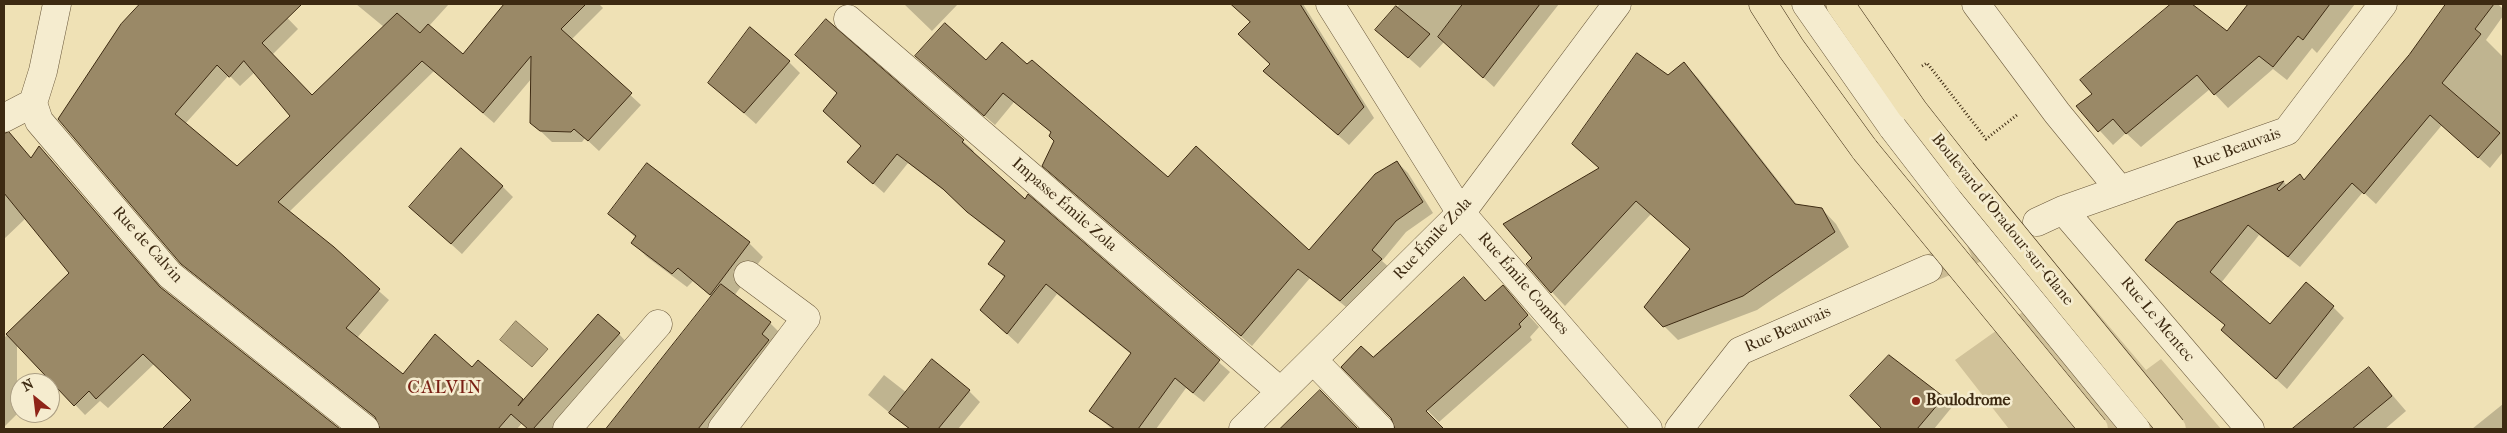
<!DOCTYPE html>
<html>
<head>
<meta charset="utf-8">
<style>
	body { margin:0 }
	#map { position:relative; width:2507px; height:433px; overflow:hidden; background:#efe1b5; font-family:"IM FELL French Canon",serif }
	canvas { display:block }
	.frame { position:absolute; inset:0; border:5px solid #3d2a12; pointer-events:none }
	.north { position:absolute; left:10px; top:373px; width:50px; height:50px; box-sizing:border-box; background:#f5eccf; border:1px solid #ab9e83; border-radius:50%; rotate:331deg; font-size:14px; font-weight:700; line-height:20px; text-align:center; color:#3d2a12 }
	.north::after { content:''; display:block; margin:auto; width:18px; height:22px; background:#8f2418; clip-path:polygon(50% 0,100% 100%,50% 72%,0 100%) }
</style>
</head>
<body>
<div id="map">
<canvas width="2507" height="433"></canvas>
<div class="frame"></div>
<div class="north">N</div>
</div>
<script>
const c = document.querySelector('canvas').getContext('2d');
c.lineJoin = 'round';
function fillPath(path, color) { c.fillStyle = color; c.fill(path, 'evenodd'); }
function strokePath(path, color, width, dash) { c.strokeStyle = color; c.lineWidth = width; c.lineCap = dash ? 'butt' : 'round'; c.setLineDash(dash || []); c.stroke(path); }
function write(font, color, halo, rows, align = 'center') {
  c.font = font + ' "IM FELL French Canon",serif'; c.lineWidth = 5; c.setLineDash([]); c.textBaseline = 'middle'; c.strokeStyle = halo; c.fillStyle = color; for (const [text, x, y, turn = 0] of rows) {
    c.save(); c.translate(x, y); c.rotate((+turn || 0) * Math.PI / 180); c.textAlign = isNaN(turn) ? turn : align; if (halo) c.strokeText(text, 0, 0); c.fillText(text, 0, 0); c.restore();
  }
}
fillPath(new Path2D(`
	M 2069,279 L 2146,370 L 2161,359 L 2221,429 L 2009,429 L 1955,360 Z`), '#d1c299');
const water = new Path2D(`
	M 516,321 L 548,349 L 532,367 L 500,340 Z`);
fillPath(water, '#b2a37e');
strokePath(water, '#837353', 1);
fillPath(new Path2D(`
	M 141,4 L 274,4 L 298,29 L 272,55 L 312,97 L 384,27 L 356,4 L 449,4 L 429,26 L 463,56 L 506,4 L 531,4 L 540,12 L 548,4 L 599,4 L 603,8 L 571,40 L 641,105 L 599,151 L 585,138 L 582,142 L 552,142 L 531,122 L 532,78 L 494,123 L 434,71 L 289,212 L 389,300 L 357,338 L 403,376 L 473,368 L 478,362 L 524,401 L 619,334 L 629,345 L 553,429 L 529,429 L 522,423 L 517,429 L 381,429 L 379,421 L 182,263 L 122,24 ZM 255,72 L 292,116 L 237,168 L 185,124 L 229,75 L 240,86 Z
	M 904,4 L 958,4 L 932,31 Z
	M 1232,4 L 1303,4 L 1374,118 L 1349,145 L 1265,71 L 1271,64 L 1251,22 Z
	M 1400,4 L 1478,4 L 1481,6 L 1482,4 L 1559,4 L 1494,87 L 1444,42 L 1420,68 L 1388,40 L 1377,30 Z
	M 2173,4 L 2190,4 L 2227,33 L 2249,4 L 2355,4 L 2317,53 L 2312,48 L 2287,80 L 2273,69 L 2228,108 L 2210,89 L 2141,147 L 2126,133 L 2113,145 L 2078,107 L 2094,94 L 2082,80 Z
	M 2448,4 L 2498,4 L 2503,9 L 2503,16 L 2486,40 L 2503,57 L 2503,152 L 2490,168 L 2442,125 L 2376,204 L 2363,192 L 2300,267 L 2259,235 L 2221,283 L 2270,326 L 2333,307 L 2344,318 L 2287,389 L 2222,330 L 2226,326 L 2147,260 L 2178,223 L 2284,182 L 2287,186 L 2305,181 L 2410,56 Z
	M 789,62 L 800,73 L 756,124 L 710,83 Z
	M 986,62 L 1168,179 L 1309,252 L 1397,162 L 1408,173 L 1433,213 L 1406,232 L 1382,261 L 1392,270 L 1351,311 L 1310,278 L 1252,346 L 1054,176 L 1055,141 L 1052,133 L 1014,102 L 995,125 L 928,67 Z
	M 1684,64 L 1698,78 L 1798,206 L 1822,209 L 1836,224 L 1849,247 L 1757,310 L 1678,340 L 1645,307 L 1691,250 L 1651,214 L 1565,306 L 1552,292 L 1600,169 L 1588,158 L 1668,76 Z
	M 4,134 L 8,134 L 32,159 L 40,148 L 165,292 L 338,429 L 164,429 L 193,401 L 154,364 L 108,408 L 100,401 L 85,415 L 17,344 L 17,414 L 4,427 L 4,338 L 70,273 L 26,218 L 4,239 Z
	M 963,141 L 974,151 L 972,153 L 1026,202 L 1028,196 L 1230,372 L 1204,402 L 1186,388 L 1156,429 L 1112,429 L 1091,411 L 1131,354 L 1057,294 L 1018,344 L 992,320 L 1005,278 L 990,264 L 1006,243 L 979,222 L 955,199 L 908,163 L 884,193 L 849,162 Z
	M 648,165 L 749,243 L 763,257 L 734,296 L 770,323 L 784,337 L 723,429 L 608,429 L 712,297 L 693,281 L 687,287 L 647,257 L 633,243 L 636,238 L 610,214 Z
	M 502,186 L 513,197 L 462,254 L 421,217 Z
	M 1464,279 L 1486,302 L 1503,287 L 1539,327 L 1530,337 L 1532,340 L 1439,422 L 1423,406 L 1421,408 L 1442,429 L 1396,429 L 1373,359 Z
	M 1889,356 L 1952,407 L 1934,429 L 1884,429 L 1852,396 Z
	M 2369,368 L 2406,411 L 2385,429 L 2302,429 L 2299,425 Z
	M 884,375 L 907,393 L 969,391 L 980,402 L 958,429 L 909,429 L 868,395 Z
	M 1320,391 L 1357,429 L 1282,429 Z
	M 2503,404 L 2503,429 L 2472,429 Z`), '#0003');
const building = new Path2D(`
	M 140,4 L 302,4 L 262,43 L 312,95 L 397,13 L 420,33 L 428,24 L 463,54 L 504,4 L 586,4 L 561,29 L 632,93 L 588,141 L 574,129 L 571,132 L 540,131 L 530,123 L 531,56 L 483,113 L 422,61 L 278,202 L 334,247 L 380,289 L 346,328 L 403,374 L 435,334 L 472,367 L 478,360 L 523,399 L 518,406 L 598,314 L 620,333 L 533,429 L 528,429 L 511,414 L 498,429 L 380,429 L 375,417 L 181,264 L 58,119 L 121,24 ZM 244,61 L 290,116 L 237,166 L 175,114 L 217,65 L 229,77 Z
	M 1231,4 L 1300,4 L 1364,107 L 1338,135 L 1263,71 L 1270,64 L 1238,34 L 1250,22 Z
	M 1463,4 L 1540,4 L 1483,78 L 1438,37 Z
	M 2171,4 L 2192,4 L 2227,31 L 2248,4 L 2330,4 L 2303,40 L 2298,36 L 2273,67 L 2259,56 L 2214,95 L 2197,75 L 2126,134 L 2113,119 L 2098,132 L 2076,106 L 2092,94 L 2080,80 Z
	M 2446,4 L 2494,4 L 2475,29 L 2481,34 L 2442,83 L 2500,133 L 2478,158 L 2430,115 L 2364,194 L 2352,183 L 2288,257 L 2248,225 L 2210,272 L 2270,324 L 2306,282 L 2334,306 L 2276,379 L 2221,330 L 2225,325 L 2145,260 L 2177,222 L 2284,181 L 2277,189 L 2279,191 L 2300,174 L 2304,180 L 2409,55 Z
	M 1396,6 L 1430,34 L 1408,58 L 1375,30 Z
	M 826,19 L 964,140 L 962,142 L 1025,199 L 1028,194 L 1220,360 L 1193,393 L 1175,378 L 1138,429 L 1115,429 L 1089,411 L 1131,353 L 1046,284 L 1007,334 L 980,310 L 1005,276 L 988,264 L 1005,241 L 967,212 L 943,189 L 897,154 L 873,184 L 847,162 L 861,146 L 823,111 L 837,93 L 795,55 Z
	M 945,23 L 986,60 L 1002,42 L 1027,64 L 1032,60 L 1168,177 L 1196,146 L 1309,250 L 1375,174 L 1397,161 L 1423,202 L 1396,221 L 1372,250 L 1382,259 L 1340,301 L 1298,269 L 1241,336 L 1042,166 L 1054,141 L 1049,136 L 1051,132 L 1003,93 L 984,116 L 915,56 Z
	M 750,27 L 790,61 L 744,113 L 708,83 Z
	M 1637,53 L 1668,75 L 1684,62 L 1795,204 L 1822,208 L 1835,232 L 1743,296 L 1663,327 L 1644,307 L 1690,249 L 1636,201 L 1551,293 L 1526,264 L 1532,258 L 1503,224 L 1599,168 L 1572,144 Z
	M 9,132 L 31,158 L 39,146 L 160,287 L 340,429 L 162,429 L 191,400 L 143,354 L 96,399 L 89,391 L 74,406 L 6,334 L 69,273 L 4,193 L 4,134 Z
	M 461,148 L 503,186 L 451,244 L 409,207 Z
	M 647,163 L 750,242 L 710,295 L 678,268 L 672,274 L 631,243 L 636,236 L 608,214 Z
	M 1464,277 L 1485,301 L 1503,285 L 1528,315 L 1519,324 L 1521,327 L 1426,411 L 1444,429 L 1395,429 L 1391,418 L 1341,367 L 1361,346 L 1373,357 Z
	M 721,284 L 771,322 L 762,334 L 769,340 L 698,429 L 606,429 Z
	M 1889,355 L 1944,397 L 1917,429 L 1882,429 L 1850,396 Z
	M 932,359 L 970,390 L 938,429 L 910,429 L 889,413 Z
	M 2369,367 L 2392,396 L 2352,429 L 2292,429 Z
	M 1320,390 L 1358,429 L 1280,429 Z`);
fillPath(building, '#9a8967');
strokePath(building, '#3d2a12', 1);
strokePath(new Path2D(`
	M 1931,268 L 2007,235`), '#cbbc94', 28, [28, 14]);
const minor = new Path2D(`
	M 57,4 L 43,71 L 33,103 L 39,121 L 170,275 L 365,429
	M 1330,4 L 1461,213 L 1648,429
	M 1806,4 L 1893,128
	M 1976,4 L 2057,113 L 2120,190
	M 848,19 L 1280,391
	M 4,118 L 33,103
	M 2063,210 L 2250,429
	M 2037,222 L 2063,210 L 2287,131 L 2383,4
	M 1314,361 L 1380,429
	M 567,429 L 658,324
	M 722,429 L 806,318 L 748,275
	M 1243,429 L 1461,213 L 1617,4
	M 1679,429 L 1740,351 L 1928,269`);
const major = new Path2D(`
	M 1763,4 L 1791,48 L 1865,150
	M 1840,4 L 1914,111 L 1962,172`);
strokePath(minor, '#6a583b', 29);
strokePath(major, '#3d2a12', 29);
strokePath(new Path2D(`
	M 1922,66 L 1927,63 L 1986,139 L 2017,115`), '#3d2a12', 3, [1, 2.5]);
strokePath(minor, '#f5eccf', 28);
strokePath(major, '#efe1b5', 28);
const minorBridge = new Path2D(`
	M 1893,128 L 1950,202 L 2136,429`);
const majorBridge = new Path2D(`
	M 1865,150 L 2094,429
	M 1962,172 L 2172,429`);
strokePath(minorBridge, '#6a583b', 29, []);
strokePath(majorBridge, '#3d2a12', 29, []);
strokePath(minorBridge, '#f5eccf', 28);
strokePath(majorBridge, '#efe1b5', 28);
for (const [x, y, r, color] of [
	[1916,401,5,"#8f2418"]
]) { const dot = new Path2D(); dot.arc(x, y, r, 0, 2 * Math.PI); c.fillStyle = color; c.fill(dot); strokePath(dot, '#f5eccf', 2); }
write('16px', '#3d2a12', '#f5eccf', [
	["Rue Beauvais",2237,149,-20],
	["Impasse Émile Zola",1064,205,41],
	["Boulevard d'Oradour-sur-Glane",2002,220,51],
	["Rue Émile Zola",1433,239,-47],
	["Rue de Calvin",147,245,48],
	["Rue Émile Combes",1523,284,49],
	["Rue Le Mentec",2157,320,50],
	["Rue Beauvais",1788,330,-24]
]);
write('bold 16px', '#3d2a12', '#f5eccf', [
	["Boulodrome",1926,401]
], 'left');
c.letterSpacing = '1px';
write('19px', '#7a1f14', '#f5eccf', [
	["CALVIN",445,388]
]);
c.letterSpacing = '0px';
</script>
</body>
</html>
